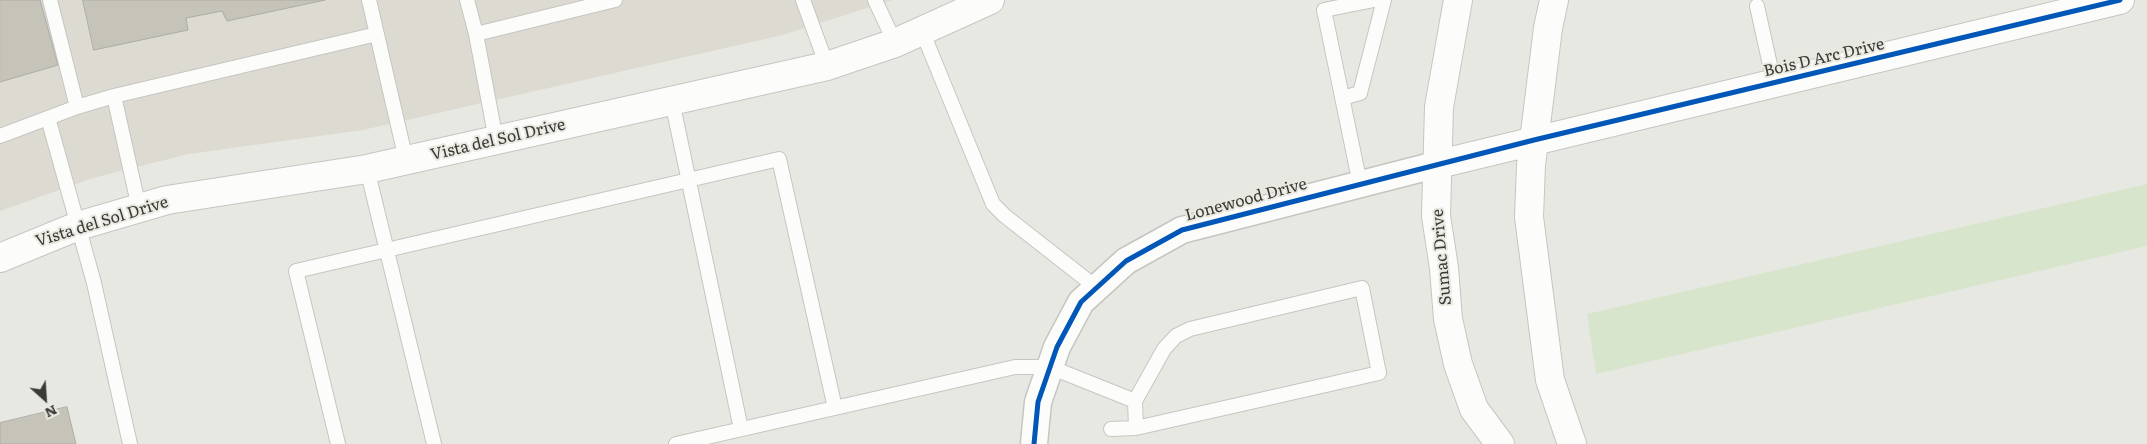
<!DOCTYPE html>
<html>
<head>
<meta charset="utf-8">
<style>
	body { margin:0 }
	#map { position:relative; width:2147px; height:444px; overflow:hidden; background:#e8e8e3; font-family:Literata,serif }
	canvas { display:block }
	.north { position:absolute; left:20px; top:374px; width:50px; height:50px; -webkit-text-stroke:4px #eae9e1; paint-order:stroke; rotate:154deg; font-size:14px; font-weight:700; line-height:20px; text-align:center; color:#393936 }
	.north::after { content:''; display:block; margin:auto; width:18px; height:22px; background:#393936; clip-path:polygon(50% 0,100% 100%,50% 72%,0 100%) }
</style>
</head>
<body>
<div id="map">
<canvas width="2147" height="444"></canvas>
<div class="north">N</div>
</div>
<script>
const c = document.querySelector('canvas').getContext('2d');
c.lineJoin = 'round';
function fillPath(path, color) { c.fillStyle = color; c.fill(path, 'evenodd'); }
function strokePath(path, color, width, dash) { c.strokeStyle = color; c.lineWidth = width; c.lineCap = dash ? 'butt' : 'round'; c.setLineDash(dash || []); c.stroke(path); }
function write(font, color, halo, rows, align = 'center') {
  c.font = font + ' Literata,serif'; c.lineWidth = 4; c.setLineDash([]); c.textBaseline = 'middle'; c.strokeStyle = halo; c.fillStyle = color; for (const [text, x, y, turn = 0] of rows) {
    c.save(); c.translate(x, y); c.rotate((+turn || 0) * Math.PI / 180); c.textAlign = isNaN(turn) ? turn : align; if (halo) c.strokeText(text, 0, 0); c.fillText(text, 0, 0); c.restore();
  }
}
fillPath(new Path2D(`
	M 0,0 L 892,0 L 783,35 L 363,130 L 189,154 L 93,178 L 0,211 Z`), '#dddbd1');
fillPath(new Path2D(`
	M 2147,184 L 2147,246 L 1596,374 L 1587,314 Z`), '#d8e5cd');
const building = new Path2D(`
	M 0,0 L 40,0 L 58,65 L 0,82 Z
	M 83,0 L 325,0 L 227,21 L 222,11 L 186,18 L 188,30 L 94,50 Z
	M 67,407 L 76,444 L 0,444 L 0,423 Z`);
fillPath(building, '#c6c4b8');
strokePath(building, '#acaca8', 1);
const lane = new Path2D(`
	M 50,0 L 77,107
	M 369,0 L 406,160
	M 467,0 L 476,34
	M 803,0 L 827,66
	M 875,0 L 895,43
	M 1757,6 L 1774,83
	M 922,31 L 993,204 L 1005,216 L 1097,288
	M 114,96 L 139,208
	M 1342,98 L 1360,93 L 1384,0
	M 672,101 L 741,429
	M 48,118 L 94,283 L 130,444
	M 0,136 L 77,107 L 114,96 L 377,34
	M 496,140 L 476,34 L 615,0
	M 367,169 L 434,444
	M 1360,184 L 1324,10 L 1374,0
	M 1111,429 L 1136,428 L 1379,373 L 1362,288 L 1190,329 L 1176,336 L 1164,349 L 1135,401 L 1136,428
	M 338,444 L 296,271 L 779,159 L 835,408
	M 676,444 L 1015,367 L 1050,367 L 1135,401`);
const street = new Path2D(`
	M 1034,444 L 1038,402 L 1057,347 L 1081,302 L 1126,261 L 1182,230 L 1439,164`);
const secondary = new Path2D(`
	M 1458,0 L 1439,107 L 1436,216 L 1444,268 L 1448,319 L 1458,364 L 1474,409 L 1500,444
	M 1554,0 L 1548,28 L 1531,165 L 1529,217 L 1550,380 L 1572,444
	M 1439,164 L 2120,0
	M 0,258 L 78,226 L 167,200 L 367,169 L 827,66 L 895,43 L 990,0`);
strokePath(lane, '#c5c5c2', 16);
strokePath(street, '#c5c5c2', 29);
strokePath(secondary, '#c5c5c2', 30);
strokePath(lane, '#fcfcfb', 14);
strokePath(street, '#fcfcfb', 26);
strokePath(secondary, '#fcfcfb', 28);
strokePath(new Path2D(`
	M 1034,444 L 1038,402 L 1057,347 L 1081,302 L 1126,261 L 1182,230 L 1534,140 L 2120,0`), '#0057b8', 5);
write('16px', '#393936', '#eae9e1', [
	["Bois D Arc Drive",1824,58,-13],
	["Vista del Sol Drive",498,140,-13],
	["Lonewood Drive",1246,200,-15],
	["Vista del Sol Drive",102,222,-17],
	["Sumac Drive",1442,257,-95]
]);
</script>
</body>
</html>
